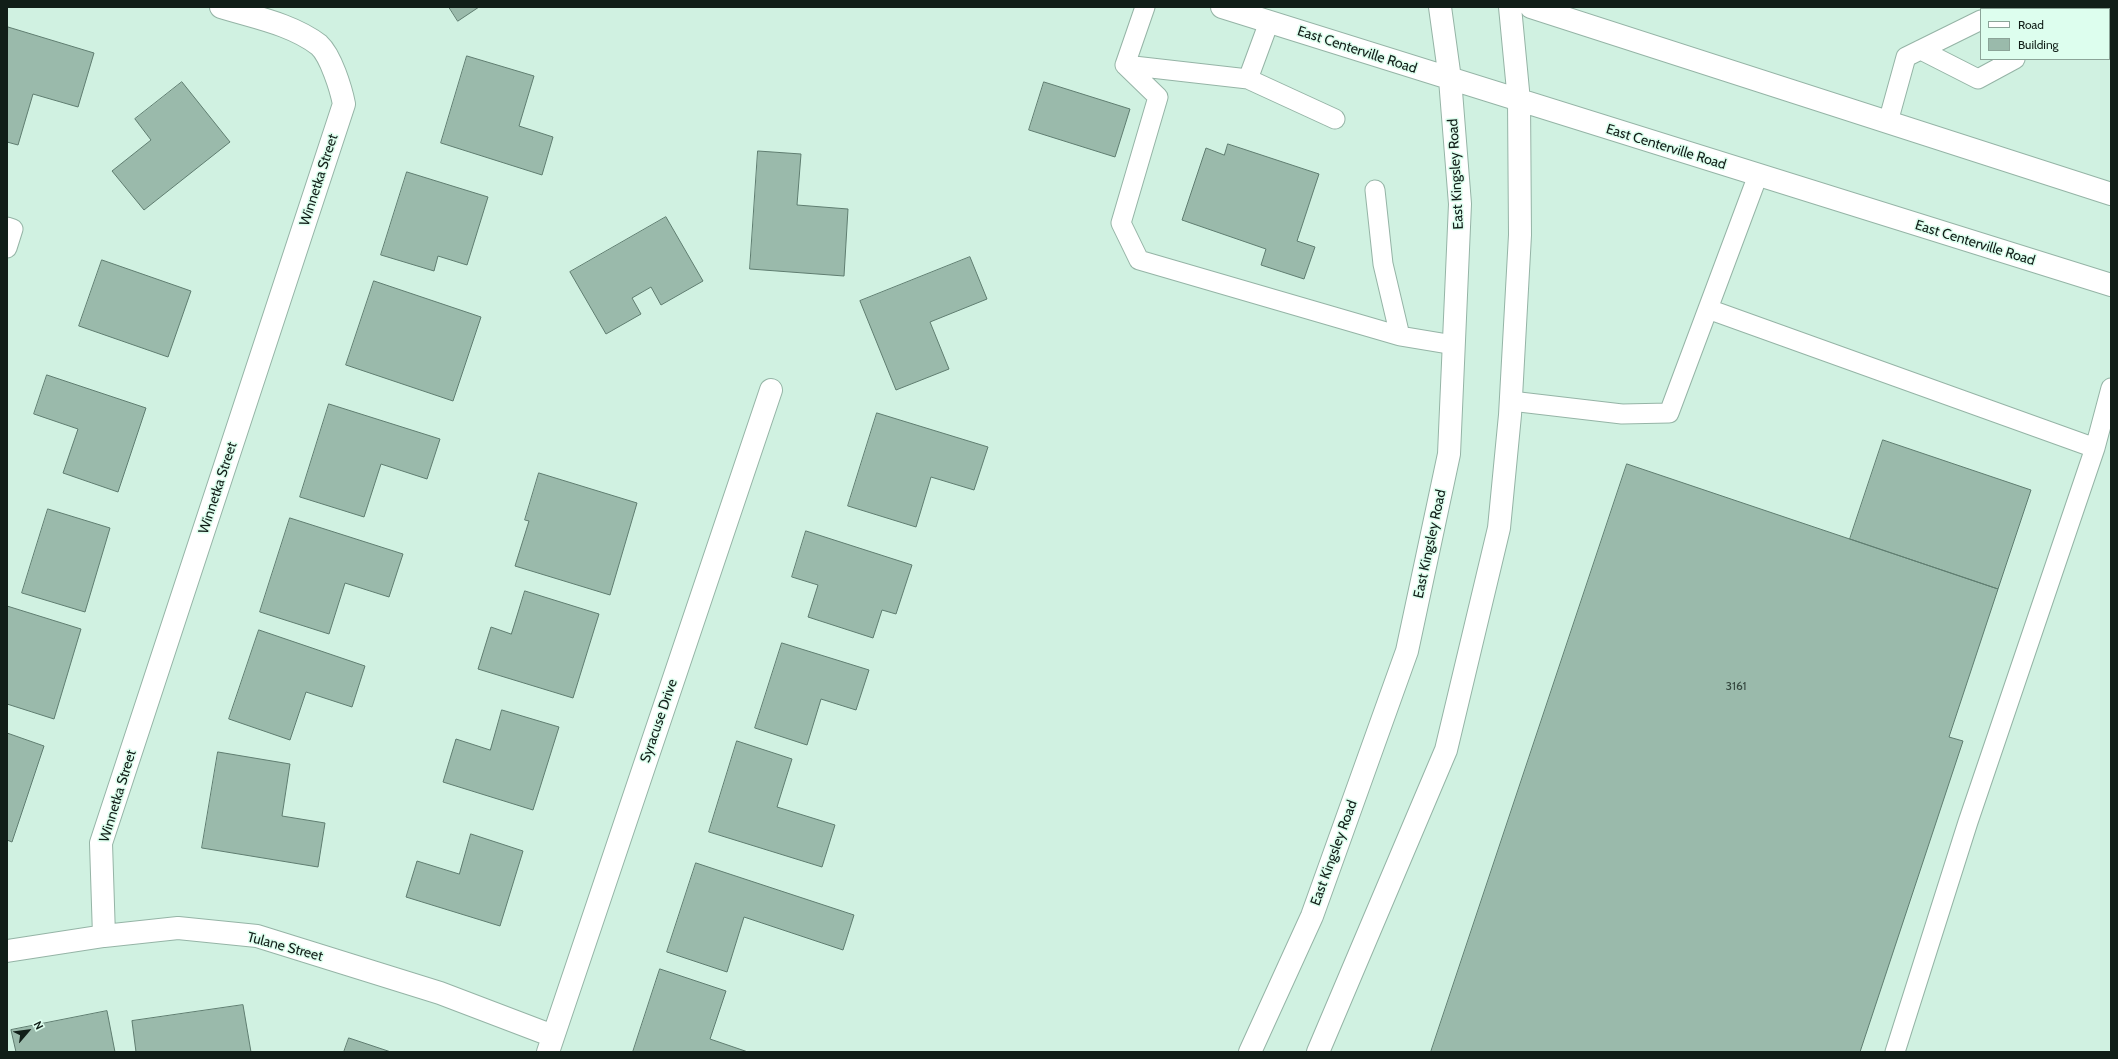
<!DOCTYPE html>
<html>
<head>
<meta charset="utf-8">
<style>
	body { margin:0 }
	#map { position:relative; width:2118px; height:1059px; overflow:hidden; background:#d0f1e1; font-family:Cabin,sans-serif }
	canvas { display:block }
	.frame { position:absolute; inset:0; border:8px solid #111e18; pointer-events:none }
	.legend { position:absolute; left:1980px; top:8px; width:130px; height:52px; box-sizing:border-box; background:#ddfeee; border:1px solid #8ba498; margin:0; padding:5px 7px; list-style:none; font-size:12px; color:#111e18 }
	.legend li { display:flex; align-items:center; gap:8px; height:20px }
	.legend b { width:20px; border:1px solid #8ba498 }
	.north { position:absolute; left:8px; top:1011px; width:40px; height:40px; -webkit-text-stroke:3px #ddfeee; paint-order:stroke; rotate:62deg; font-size:11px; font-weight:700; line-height:16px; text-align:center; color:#111e18 }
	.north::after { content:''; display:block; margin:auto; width:14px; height:18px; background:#111e18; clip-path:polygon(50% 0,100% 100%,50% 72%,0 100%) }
</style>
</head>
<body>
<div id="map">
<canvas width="2118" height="1059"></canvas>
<div class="frame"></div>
<ul class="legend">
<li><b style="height:5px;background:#fff"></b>Road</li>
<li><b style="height:11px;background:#9abaab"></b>Building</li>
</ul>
<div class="north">N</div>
</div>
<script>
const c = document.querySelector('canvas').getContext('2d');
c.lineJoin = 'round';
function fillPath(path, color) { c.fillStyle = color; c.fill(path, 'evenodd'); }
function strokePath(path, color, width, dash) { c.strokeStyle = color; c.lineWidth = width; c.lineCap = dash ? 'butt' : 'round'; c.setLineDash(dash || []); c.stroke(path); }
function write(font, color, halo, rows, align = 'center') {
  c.font = font + ' Cabin,sans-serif'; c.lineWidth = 3; c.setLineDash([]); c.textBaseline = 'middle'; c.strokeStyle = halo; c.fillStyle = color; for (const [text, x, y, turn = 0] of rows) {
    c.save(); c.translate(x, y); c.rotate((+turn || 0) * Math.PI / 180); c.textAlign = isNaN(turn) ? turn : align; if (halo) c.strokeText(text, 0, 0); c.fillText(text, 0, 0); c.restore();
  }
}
const building = new Path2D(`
	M 449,7 L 479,7 L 458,21 Z
	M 8,27 L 94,53 L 78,107 L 33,94 L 18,145 L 7,142 Z
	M 467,56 L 534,76 L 519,126 L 553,137 L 542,175 L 441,143 Z
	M 182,82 L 230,142 L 144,210 L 112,171 L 151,140 L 135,119 Z
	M 1044,82 L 1130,109 L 1115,157 L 1029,130 Z
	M 1228,144 L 1319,174 L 1297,241 L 1315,247 L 1304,279 L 1261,265 L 1266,249 L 1182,220 L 1206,148 L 1224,155 Z
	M 758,151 L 801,154 L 797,205 L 848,209 L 844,276 L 750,269 Z
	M 407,172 L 488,197 L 467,265 L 438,256 L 434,271 L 381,255 Z
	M 666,217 L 703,281 L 661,305 L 651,287 L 632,298 L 641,314 L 606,334 L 570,272 Z
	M 970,257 L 987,299 L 930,322 L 949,369 L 896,390 L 860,301 Z
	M 102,260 L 191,291 L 168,357 L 79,326 Z
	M 374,281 L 481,317 L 453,401 L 346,365 Z
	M 47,375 L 146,408 L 118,492 L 63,473 L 78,429 L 34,414 Z
	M 329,404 L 440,439 L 427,479 L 381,464 L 364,517 L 300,497 Z
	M 877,413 L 988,447 L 974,490 L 931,477 L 916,527 L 848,506 Z
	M 1883,440 L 2031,490 L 1998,589 L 1850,539 Z
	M 1627,464 L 1998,589 L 1949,737 L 1963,741 L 1860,1052 L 1431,1052 Z
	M 539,473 L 637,503 L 610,595 L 515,566 L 529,521 L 525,520 Z
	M 48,509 L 110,528 L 85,612 L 22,593 Z
	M 290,518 L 403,554 L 389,597 L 345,583 L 329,634 L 260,612 Z
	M 806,531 L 912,565 L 896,614 L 882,610 L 873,638 L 808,617 L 818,585 L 792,577 Z
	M 525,591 L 599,614 L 573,698 L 478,669 L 491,627 L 511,634 Z
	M 7,606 L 81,629 L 54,719 L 7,704 Z
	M 259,630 L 365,666 L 352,707 L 306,692 L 290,740 L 229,719 Z
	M 782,643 L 869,670 L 856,710 L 821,699 L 807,745 L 755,728 Z
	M 502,710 L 559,727 L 533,810 L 443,782 L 456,739 L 490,750 Z
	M 7,733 L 44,746 L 12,842 L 7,840 Z
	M 737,741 L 792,759 L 777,807 L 835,825 L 822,867 L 709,832 Z
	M 218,752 L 290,764 L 282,816 L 325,823 L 318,867 L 202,848 Z
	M 471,834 L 523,851 L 500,926 L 406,897 L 417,861 L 459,874 Z
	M 696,863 L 854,915 L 843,950 L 744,917 L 727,972 L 667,952 Z
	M 660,969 L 726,991 L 710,1039 L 748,1052 L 633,1052 Z
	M 243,1005 L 251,1052 L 136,1052 L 132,1021 Z
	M 107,1011 L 115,1052 L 16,1052 L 11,1030 Z
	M 349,1038 L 391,1052 L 344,1052 Z`);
fillPath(building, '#9abaab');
strokePath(building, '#5f7d70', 1);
const service = new Path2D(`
	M 1145,7 L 1125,65 L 1248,79 L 1335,119
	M 2037,7 L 2039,9
	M 2003,9 L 2007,7
	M 1921,50 L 1978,79 L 2015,59
	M 1125,65 L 1158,97 L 1121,223 L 1139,260 L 1400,336
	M 1248,79 L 1269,22
	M 1888,122 L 1906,57 L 1981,20
	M 1375,190 L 1383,264 L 1400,336 L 1454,345
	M 7,227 L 13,229 L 7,248
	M 1708,309 L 2095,448
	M 1511,401 L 1622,414 L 1669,413 L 1758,175
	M 1895,1052 L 1968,822 L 2095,448 L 2111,388`);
const minor = new Path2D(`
	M 104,936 L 101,843 L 344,104 C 341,89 331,56 319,45 C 292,24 253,17 221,7
	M 7,951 L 104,936 L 178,928 L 257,936 L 440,993 L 553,1036
	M 548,1052 L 771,390`);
const secondary = new Path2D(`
	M 1222,7 L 2111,285
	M 1531,7 L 2111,194
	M 1250,1052 L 1312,916 L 1407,651 L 1449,454 L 1460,204 L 1450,79 L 1440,7
	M 1318,1052 L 1446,750 L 1499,528 L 1510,415 L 1520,235 L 1519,101 L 1510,7`);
strokePath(service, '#95b4a6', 21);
strokePath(minor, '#95b4a6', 24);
strokePath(secondary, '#95b4a6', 24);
strokePath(service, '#fff', 19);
strokePath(minor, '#fff', 22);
strokePath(secondary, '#fff', 22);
write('12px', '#33453d', null, [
	["3161",1736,686]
]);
write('14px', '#111e18', '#ddfeee', [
	["East Centerville Road",1357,50,18],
	["East Centerville Road",1666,147,17],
	["East Kingsley Road",1456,174,-93],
	["Winnetka Street",319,180,-72],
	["East Centerville Road",1975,243,17],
	["Winnetka Street",218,488,-72],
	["East Kingsley Road",1430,544,-78],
	["Syracuse Drive",659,721,-71],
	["Winnetka Street",118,796,-73],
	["East Kingsley Road",1334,853,-70],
	["Tulane Street",285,947,15]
]);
</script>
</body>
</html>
